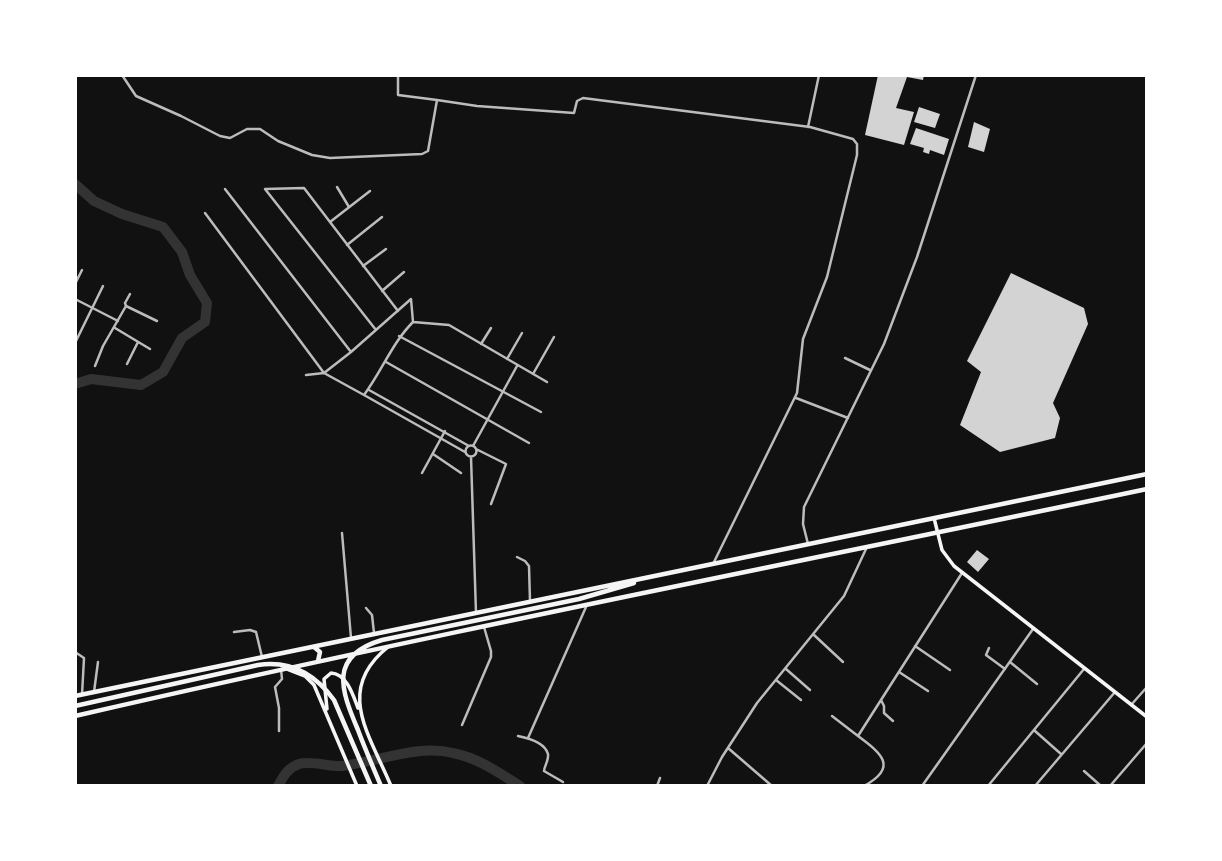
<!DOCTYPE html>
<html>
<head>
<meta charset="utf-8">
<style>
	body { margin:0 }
	#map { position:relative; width:1222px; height:861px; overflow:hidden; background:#111; font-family:Bitter,serif }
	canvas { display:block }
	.frame { position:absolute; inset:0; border:77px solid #fff; pointer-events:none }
</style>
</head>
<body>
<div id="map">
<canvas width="1222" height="861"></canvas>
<div class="frame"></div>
</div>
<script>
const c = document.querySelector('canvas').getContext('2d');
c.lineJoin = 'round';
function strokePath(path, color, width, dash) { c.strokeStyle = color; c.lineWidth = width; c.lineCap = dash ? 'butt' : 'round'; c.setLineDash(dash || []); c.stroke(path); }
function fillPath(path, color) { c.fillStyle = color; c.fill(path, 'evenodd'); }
strokePath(new Path2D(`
	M 75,184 L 94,201 L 122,214 L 163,227 L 182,252 L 190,275 L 207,303 L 205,322 L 182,338 L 163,372 L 141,385 L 91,379 L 75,384
	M 278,786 C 284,775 288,768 299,764 C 311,760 329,767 342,766 C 377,762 418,744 453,753 C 478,758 498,772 520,786`), '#333', 10);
fillPath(new Path2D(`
	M 878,75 L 924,75 L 923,80 L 907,77 L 896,108 L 914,112 L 904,145 L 865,135 Z
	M 919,107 L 940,114 L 935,128 L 914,122 Z
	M 974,122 L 990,129 L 984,152 L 968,147 Z
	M 916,128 L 949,139 L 944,155 L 930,150 L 929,154 L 923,152 L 924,148 L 910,144 Z
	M 1011,273 L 1084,308 L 1088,324 L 1053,403 L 1060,418 L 1055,438 L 1000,452 L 960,425 L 981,372 L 967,361 Z
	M 977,550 L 989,559 L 978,572 L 967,562 Z`), '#d3d3d3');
strokePath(new Path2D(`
	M 122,75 L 136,96 L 181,116 L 220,136 L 230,138 L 247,129 L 260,129 L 278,141 L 312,155 L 330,158 L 422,154 L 428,151 L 437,100 L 477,106 L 574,113 L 577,101 L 583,98 L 810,127 L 853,139 L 857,144 L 857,155 L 827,277 L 803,339 L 797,393 L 714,562
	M 398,75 L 398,95 L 437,100
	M 808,127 L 819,75
	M 337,187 L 349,207
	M 225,189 L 351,352
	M 205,213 L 324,373 L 364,395
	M 330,222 L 370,191
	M 347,245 L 382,217
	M 363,266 L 386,249
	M 75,284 L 82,270
	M 382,291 L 404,272
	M 75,299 L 118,321
	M 126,306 L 157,321
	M 413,322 L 449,325 L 547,382
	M 115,328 L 150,349
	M 376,330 L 265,189 L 304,188 L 398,311
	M 399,336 L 541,412
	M 75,343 L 103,286
	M 481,344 L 491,328
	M 845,358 L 870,370
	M 507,359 L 522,333
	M 386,362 L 529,443
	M 127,364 L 138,342
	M 95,366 L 103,346 L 126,306 L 125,303 L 130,294
	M 533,374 L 554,337
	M 306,375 L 324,373 L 351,352 L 411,299 L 413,322 C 392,343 382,371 364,395 L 465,452
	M 369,390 L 469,446
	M 796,398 L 848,418
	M465.5 451a5.5 5.5 0 1 1 11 0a5.5 5.5 0 1 1-11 0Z
	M 473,446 L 517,366
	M 476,449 L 506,464 L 491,504
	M 433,454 L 461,473
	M 471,457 L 476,613
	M 422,473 L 445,431
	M 342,533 L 351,638
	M 808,544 L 803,524 L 804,507 L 884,344 L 917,257 L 976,75
	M 517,557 L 525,561 L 529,566 L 530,601
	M 366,608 L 372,615 L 374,633
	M 75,632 L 75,642
	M 234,632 L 250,630 L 256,632 L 262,657
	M 814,635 L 843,662
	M 915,646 L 950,670
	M 989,648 L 986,655 L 1005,669
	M 75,652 L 84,658 L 82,695
	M 1010,662 L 1037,684
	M 786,669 L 810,690
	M 899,672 L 928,691
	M 776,680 L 801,700
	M 94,692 L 98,662
	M 881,700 L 884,706 L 884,713 L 893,721
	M 1131,705 L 1147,687
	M 832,716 L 858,736
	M 462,725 L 491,657 L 491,651 L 484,627
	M 279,731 L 279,708 L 275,687 L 282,679 L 281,669
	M 1035,731 L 1061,754
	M 518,736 C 528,738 545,743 548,754 C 549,760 544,767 544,771 L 563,782
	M 528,738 L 586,607
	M 728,748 L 772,786
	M 1084,771 L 1101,786
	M 657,786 L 660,778
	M 707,786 L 722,757 L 757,703 L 844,596 L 866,549
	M 864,786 C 899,767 881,753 858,736 L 962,573
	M 922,786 L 1033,629
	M 988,786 L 1084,669
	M 1035,786 L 1115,692
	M 1110,786 L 1147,743`), '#bcbcbc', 2.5);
strokePath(new Path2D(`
	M 934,518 L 942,550 L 954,566 L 1147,717
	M 388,647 C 334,690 370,735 391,786
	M 287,669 L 305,676 L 314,685 L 357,786
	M 327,709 L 324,679 L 331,673 C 347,674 353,695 358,708`), '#f5f5f5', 3.5);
strokePath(new Path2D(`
	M 314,647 L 320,652 L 318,661
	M 75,696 L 1147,474
	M 75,706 L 258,665 C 291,660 315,674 334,700 L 371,786
	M 75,716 C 431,634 789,564 1147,489
	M 381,786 C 373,767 365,749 358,730 C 341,690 328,656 382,640 L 579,599 L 634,583`), '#f5f5f5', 4.5);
</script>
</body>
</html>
